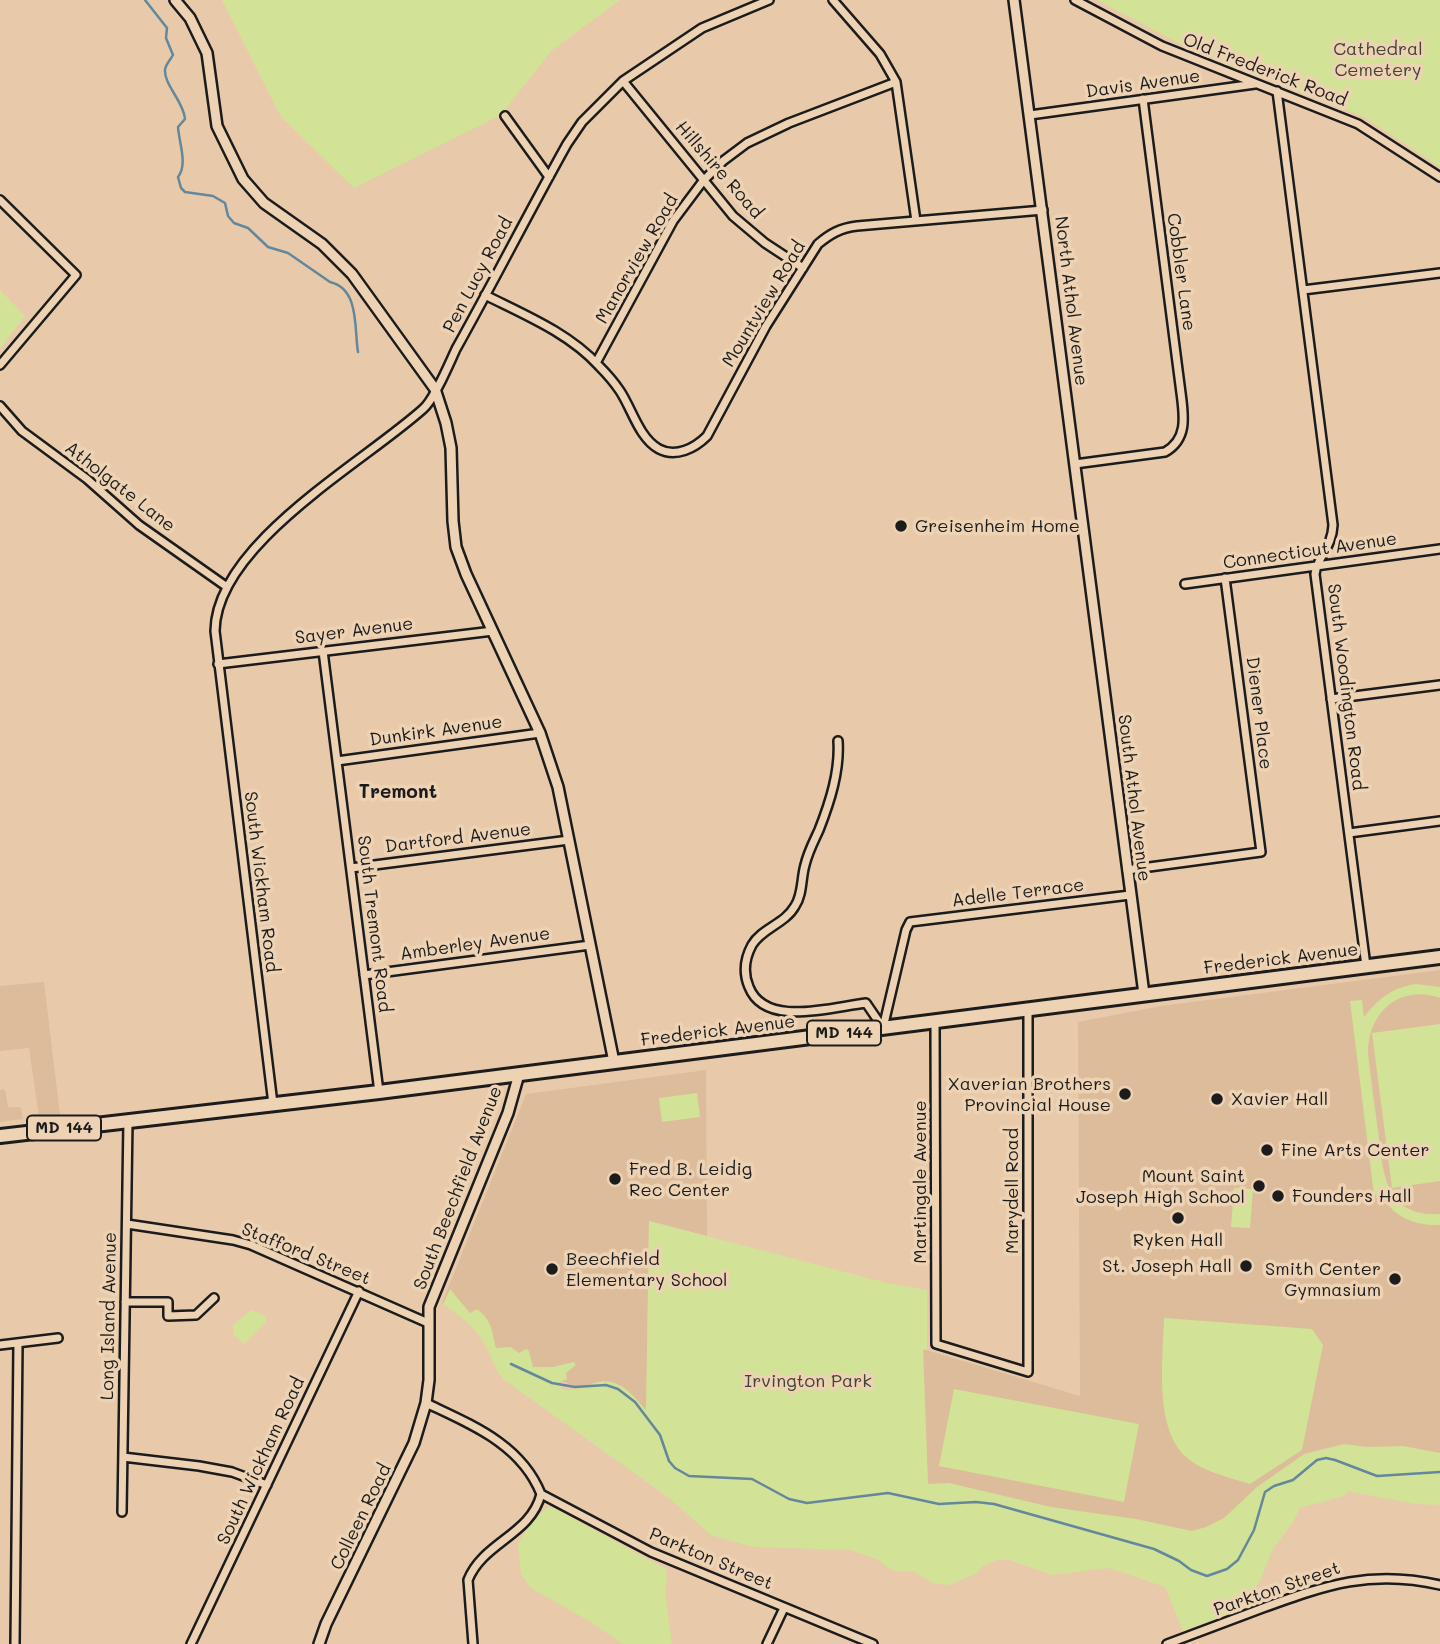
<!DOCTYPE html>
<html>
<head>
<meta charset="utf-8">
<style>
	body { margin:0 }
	canvas { display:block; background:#e8caaa }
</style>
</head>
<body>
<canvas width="1440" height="1644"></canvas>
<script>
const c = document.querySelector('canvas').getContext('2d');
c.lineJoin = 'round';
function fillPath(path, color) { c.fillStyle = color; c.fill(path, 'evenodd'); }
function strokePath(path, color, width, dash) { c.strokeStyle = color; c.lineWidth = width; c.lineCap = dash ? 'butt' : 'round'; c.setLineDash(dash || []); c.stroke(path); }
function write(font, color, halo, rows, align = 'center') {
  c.font = font + ' Mali,sans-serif'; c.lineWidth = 7; c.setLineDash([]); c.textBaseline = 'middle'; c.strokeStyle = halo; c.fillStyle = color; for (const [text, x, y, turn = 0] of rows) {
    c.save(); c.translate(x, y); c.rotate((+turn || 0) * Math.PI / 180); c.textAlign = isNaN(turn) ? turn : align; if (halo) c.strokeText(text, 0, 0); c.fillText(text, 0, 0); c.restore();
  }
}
fillPath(new Path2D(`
	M 1440,970 L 1440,1470 L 1343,1449 L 1203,1539 L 928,1490 L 923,1349 L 1080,1396 L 1078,1022 L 1161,1006 Z
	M 44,982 L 60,1115 L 39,1118 L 29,1048 L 0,1051 L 0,986 Z
	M 706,1070 L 707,1236 L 649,1221 L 646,1433 L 611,1400 L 493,1354 L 475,1321 L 442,1303 L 526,1094 Z
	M 5,1089 L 8,1107 L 21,1107 L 23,1119 L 0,1122 L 0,1090 Z`), '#dcbc9a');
fillPath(new Path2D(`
	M 222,0 L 620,0 L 551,51 L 501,115 L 354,188 L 281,117 Z
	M 1097,0 L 1440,0 L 1440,167 L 1364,117 L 1190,49 Z
	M 0,290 L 25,316 L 0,349 Z
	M 1416,984 L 1440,987 L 1440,998 C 1400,984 1368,1012 1368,1053 C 1371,1078 1374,1104 1378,1130 C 1383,1172 1384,1217 1440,1214 L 1440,1225 C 1414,1226 1394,1217 1380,1194 L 1374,1195 L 1350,1001 L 1362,1000 L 1364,1017 C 1379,998 1391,988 1416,984 Z
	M 1440,1024 L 1440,1181 L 1392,1188 L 1372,1033 Z
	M 697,1093 L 700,1117 L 662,1122 L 659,1098 Z
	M 1234,1188 L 1253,1189 L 1250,1228 L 1231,1227 Z
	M 649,1221 L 887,1283 L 927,1290 L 927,1350 L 923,1350 L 928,1484 L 949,1483 L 1051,1507 L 1136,1519 L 1192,1531 L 1206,1527 L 1224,1518 L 1257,1487 L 1304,1454 L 1344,1444 L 1367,1447 L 1403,1446 L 1440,1453 L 1440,1505 L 1415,1504 L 1348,1491 L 1344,1496 L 1304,1507 L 1299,1509 C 1294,1523 1287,1530 1278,1542 C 1265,1557 1267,1579 1250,1592 L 1248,1607 L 1183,1631 L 1165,1587 L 1115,1570 L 1108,1568 L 1052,1575 L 1010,1560 L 997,1560 L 983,1566 L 975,1574 L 949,1585 L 933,1583 L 913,1571 L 903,1572 L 891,1570 L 878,1560 L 850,1550 L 753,1547 L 711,1535 L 669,1498 L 503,1379 C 492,1365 489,1348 478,1334 C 468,1321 455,1313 443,1304 L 450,1289 L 470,1313 L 477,1309 C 492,1320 492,1332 496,1348 L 511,1347 L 519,1353 L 526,1349 L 529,1351 L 533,1367 L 553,1367 L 574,1362 L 576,1365 L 566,1373 L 567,1379 L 560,1382 L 562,1389 C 576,1392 582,1387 594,1383 C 618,1375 633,1395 646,1410 Z
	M 251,1310 L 266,1316 L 266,1322 L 244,1344 L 233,1334 L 233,1325 Z
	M 1164,1318 L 1312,1329 L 1323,1345 L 1302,1450 L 1250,1484 C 1229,1477 1202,1472 1185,1456 C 1154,1427 1163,1357 1164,1318 Z
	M 954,1389 L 1139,1424 L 1124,1502 L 939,1466 Z
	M 552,1507 L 666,1569 L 667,1581 L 665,1593 L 672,1644 L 623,1644 L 589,1621 L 531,1588 L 521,1574 L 518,1544 L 530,1524 L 547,1508 Z`), '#d2e296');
strokePath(new Path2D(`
	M 145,0 L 167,28 L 166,38 L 173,55 C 171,59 165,65 165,70 C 164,85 184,102 185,119 L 178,127 C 179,143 188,164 178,177 L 181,188 L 185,192 L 213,196 L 225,203 L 228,216 L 234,223 L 248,228 L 268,247 L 288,253 L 330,282 C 360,289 354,329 358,352
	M 511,1364 L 552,1383 L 575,1387 L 606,1385 L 618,1389 L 635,1402 L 660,1435 L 669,1461 L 675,1468 L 689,1476 L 752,1479 L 789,1499 L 807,1503 L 888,1493 L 939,1504 L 976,1502 L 994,1504 L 1154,1549 L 1179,1561 L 1191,1570 L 1207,1576 L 1227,1569 L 1238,1560 L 1254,1530 L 1265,1492 L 1274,1486 L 1293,1480 L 1317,1460 L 1326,1458 L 1335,1460 L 1377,1476 L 1440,1472`), '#63889d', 2.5);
const minor = new Path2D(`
	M 833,0 L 880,54 L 896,82 L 916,221
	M 1075,0 L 1162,46 L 1358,124 L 1440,177
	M 623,81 L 733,216 L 765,243 L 803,268
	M 1277,91 L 1333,525 C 1332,548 1318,555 1315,574 L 1366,966
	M 1030,115 L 1255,84
	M 505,116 L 549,177
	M 0,200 L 76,275 L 0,365
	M 1303,290 L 1440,273
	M 485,295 C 525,315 569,333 599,366 C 607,374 614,382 620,391 C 632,409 639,438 659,449 C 676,458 695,448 707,436 L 766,326 L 818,244 C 830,234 840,228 857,226 L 1043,210
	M 596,363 L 673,221 L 703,181 L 723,161 L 747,143 L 789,123 L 896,82
	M 0,406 L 22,431 L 87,479 L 139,525 L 227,587
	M 1075,464 L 1165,452 C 1188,439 1184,416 1181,393 L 1143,99
	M 1185,584 L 1440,549
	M 323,651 L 379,1092
	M 218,664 L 493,631
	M 1331,699 L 1440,685
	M 838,741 C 840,771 830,802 819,830 C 814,841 808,852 805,865 C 801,878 803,894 795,906 C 785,924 762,928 752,945 C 745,958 743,973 749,987 C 765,1028 831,1007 866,1003 L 883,1028
	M 337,761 L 540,733
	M 1349,833 L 1440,821
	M 351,868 L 569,840
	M 1127,870 L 1261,852 L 1225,578
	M 364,975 L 590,945
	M 935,1021 L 936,1344 L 1028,1372 L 1028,1009
	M 883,1028 L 906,930 L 910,922 L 1130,895
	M 273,1104 L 215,631 C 216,544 363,463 423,409 C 434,400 449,364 456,349 C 494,281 529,212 567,144 L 582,122 L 623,81 L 702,28 L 769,0
	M 127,1224 L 233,1240 L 251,1245 L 428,1323
	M 125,1302 L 168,1302 L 168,1316 L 196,1315 L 214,1298
	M 0,1345 L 58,1338
	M 426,1403 C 472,1425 521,1444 541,1494 C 531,1535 483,1542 468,1580 L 473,1644
	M 123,1457 L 199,1466 L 232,1472 L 267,1485
	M 541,1494 L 651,1552 L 873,1644
	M 122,1512 L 128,1121
	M 15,1644 L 18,1343
	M 191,1644 L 359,1291
	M 767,1644 L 784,1608
	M 1167,1644 C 1199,1632 1231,1620 1263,1608 C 1326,1585 1372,1569 1440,1585`);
const tertiary = new Path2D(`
	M 175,0 L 190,18 L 207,53 L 217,126 L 243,179 L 264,203 L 322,244 L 352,274 L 435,389 L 446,423 L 451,448 L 453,521 L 456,547 L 466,574 L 540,733 L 558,787 L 614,1062
	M 1014,0 L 1144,994
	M 319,1644 L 326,1624 L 414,1443 L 426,1403 L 429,1380 L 429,1307 L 508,1113 L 519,1074`);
const primary = new Path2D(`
	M 0,1136 L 379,1092 L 1440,957`);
strokePath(minor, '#1c1c1c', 12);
strokePath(tertiary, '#1c1c1c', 14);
strokePath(primary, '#1c1c1c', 18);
strokePath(minor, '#edd2b4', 7);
strokePath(tertiary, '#edd2b4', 9);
strokePath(primary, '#edd2b4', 12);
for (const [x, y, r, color] of [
	[901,526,7,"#1c1c1c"],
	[1125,1094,7,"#1c1c1c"],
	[1217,1099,7,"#1c1c1c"],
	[1267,1150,7,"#1c1c1c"],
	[615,1179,7,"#1c1c1c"],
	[1259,1186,7,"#1c1c1c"],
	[1278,1196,7,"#1c1c1c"],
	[1178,1218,7,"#1c1c1c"],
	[1246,1266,7,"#1c1c1c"],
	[552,1269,7,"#1c1c1c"],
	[1395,1279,7,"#1c1c1c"]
]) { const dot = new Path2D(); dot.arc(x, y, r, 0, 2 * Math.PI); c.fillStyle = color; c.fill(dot); strokePath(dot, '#edd2b4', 2.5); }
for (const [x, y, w] of [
	[844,1033,74],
	[64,1128,74]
]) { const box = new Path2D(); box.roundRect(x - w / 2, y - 12.5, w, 25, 5); c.fillStyle = '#edd2b4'; c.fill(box); strokePath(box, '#1c1c1c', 2); }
write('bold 16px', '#1c1c1c', null, [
	["MD 144",844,1033],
	["MD 144",64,1128]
]);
write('18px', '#404434', '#edd2b4', [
	["Cathedral",1378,49],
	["Cemetery",1378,70],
	["Irvington Park",808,1381]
]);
write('18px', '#1c1c1c', '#edd2b4', [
	["Old Frederick Road",1265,70,21],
	["Davis Avenue",1143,84,-8],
	["Hillshire Road",719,170,49],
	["Manorview Road",637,259,-60],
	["Cobbler Lane",1181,272,82],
	["Pen Lucy Road",478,275,-62],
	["North Athol Avenue",1071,301,83],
	["Mountview Road",764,304,-59],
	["Atholgate Lane",120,487,38],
	["Connecticut Avenue",1310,551,-8],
	["Sayer Avenue",354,631,-7],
	["South Woodington Road",1346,687,83],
	["Diener Place",1259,713,83],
	["Dunkirk Avenue",436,731,-8],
	["South Athol Avenue",1134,798,83],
	["Dartford Avenue",458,838,-7],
	["South Wickham Road",261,882,83],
	["Adelle Terrace",1018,893,-7],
	["South Tremont Road",374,924,83],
	["Amberley Avenue",475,944,-8],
	["Frederick Avenue",1281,959,-7],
	["Frederick Avenue",718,1031,-7],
	["Martingale Avenue",920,1182,-90],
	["South Beechfield Avenue",458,1188,-69],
	["Marydell Road",1012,1191,-90],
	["Stafford Street",306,1254,22],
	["Long Island Avenue",109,1316,-89],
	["South Wickham Road",261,1461,-65],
	["Colleen Road",361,1517,-64],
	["Parkton Street",711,1559,23],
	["Parkton Street",1277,1589,-19]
]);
write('18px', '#1c1c1c', '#edd2b4', [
	["Greisenheim Home",915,526],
	["Xaverian Brothers",1111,1084,"right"],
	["Provincial House",1111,1105,"right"],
	["Xavier Hall",1231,1099],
	["Fine Arts Center",1281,1150],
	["Fred B. Leidig",629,1169],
	["Rec Center",629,1190],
	["Mount Saint",1245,1176,"right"],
	["Joseph High School",1245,1197,"right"],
	["Founders Hall",1292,1196],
	["Ryken Hall",1178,1240,"center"],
	["Beechfield",566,1259],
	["Elementary School",566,1280],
	["St. Joseph Hall",1232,1266,"right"],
	["Smith Center",1381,1269,"right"],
	["Gymnasium",1381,1290,"right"]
], 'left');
write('bold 19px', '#1c1c1c', '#edd2b4', [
	["Tremont",398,792]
]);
</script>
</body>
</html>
